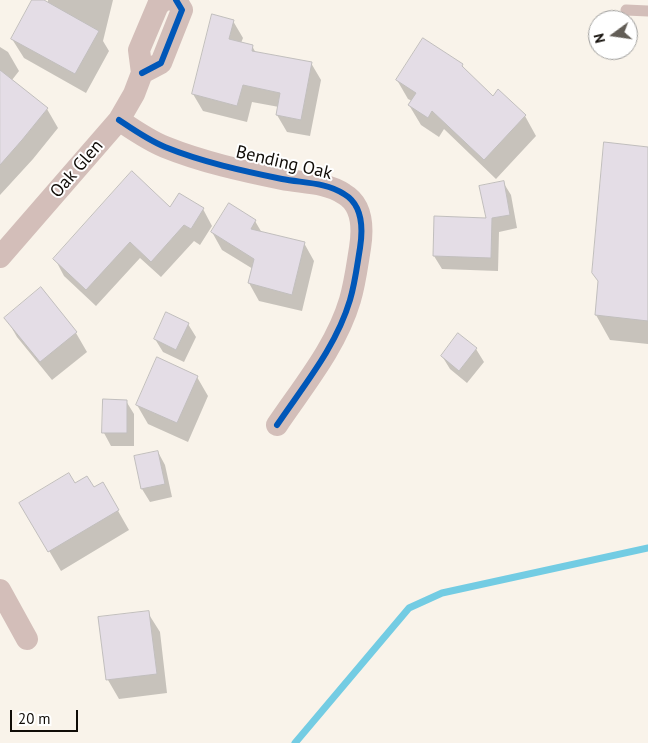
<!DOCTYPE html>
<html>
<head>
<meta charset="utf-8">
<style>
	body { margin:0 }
	#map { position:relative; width:648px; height:743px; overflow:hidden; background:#f9f3ea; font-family:"PT Sans",sans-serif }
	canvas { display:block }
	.north { position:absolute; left:588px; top:10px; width:50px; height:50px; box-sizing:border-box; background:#fff; border:1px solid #9f9e9c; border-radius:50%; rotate:256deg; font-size:14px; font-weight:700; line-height:20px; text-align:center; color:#100c07 }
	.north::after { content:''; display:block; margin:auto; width:18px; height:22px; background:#625d56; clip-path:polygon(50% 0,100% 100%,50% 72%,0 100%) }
	.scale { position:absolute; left:10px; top:710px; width:68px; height:22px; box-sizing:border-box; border:2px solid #100c07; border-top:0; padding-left:6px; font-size:15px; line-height:18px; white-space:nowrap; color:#100c07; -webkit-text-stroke:4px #fff; paint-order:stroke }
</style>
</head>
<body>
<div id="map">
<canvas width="648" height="743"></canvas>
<div class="north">N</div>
<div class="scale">20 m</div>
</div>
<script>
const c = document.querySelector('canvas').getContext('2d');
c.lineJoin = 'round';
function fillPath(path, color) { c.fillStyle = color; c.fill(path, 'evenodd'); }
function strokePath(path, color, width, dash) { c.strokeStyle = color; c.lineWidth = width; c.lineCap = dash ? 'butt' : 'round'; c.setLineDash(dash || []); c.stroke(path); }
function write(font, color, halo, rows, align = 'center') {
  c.font = font + ' "PT Sans",sans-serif'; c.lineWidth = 4; c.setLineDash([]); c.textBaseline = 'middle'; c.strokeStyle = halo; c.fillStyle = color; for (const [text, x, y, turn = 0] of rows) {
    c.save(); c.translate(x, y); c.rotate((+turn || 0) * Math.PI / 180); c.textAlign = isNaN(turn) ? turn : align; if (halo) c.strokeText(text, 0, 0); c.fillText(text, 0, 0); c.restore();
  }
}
fillPath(new Path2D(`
	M 34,0 L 42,0 L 48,3 L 48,0 L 113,0 L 103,41 L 109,51 L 86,93 L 24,58 L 12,39 Z
	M 233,21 L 243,38 L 241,43 L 252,46 L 256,53 L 311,63 L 321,80 L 310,136 L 287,132 L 277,115 L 279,107 L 252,102 L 247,122 L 203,111 L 193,94 Z
	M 0,47 L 8,52 L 19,71 L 12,80 L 47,109 L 58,128 L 33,159 L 0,195 Z
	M 462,65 L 466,71 L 493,97 L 498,91 L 525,116 L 536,136 L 496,179 L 444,129 L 439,137 L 421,125 L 409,105 L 412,101 L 408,99 L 397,80 Z
	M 648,148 L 648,344 L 610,340 L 596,315 L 599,282 Z
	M 503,182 L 511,195 L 517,228 L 499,232 L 498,271 L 442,269 L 434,256 L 488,219 Z
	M 203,209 L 212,226 L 200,245 L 194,241 L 161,277 L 140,258 L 96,306 L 64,276 L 55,259 Z
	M 255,221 L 262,233 L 304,243 L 314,261 L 302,311 L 259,301 L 249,283 L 253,269 L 222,250 L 212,232 Z
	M 6,318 L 76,333 L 87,352 L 52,380 L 17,337 Z
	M 188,324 L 196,337 L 184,362 L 163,352 L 155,339 Z
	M 476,349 L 484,362 L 467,383 L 450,369 L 442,356 Z
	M 197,377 L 208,396 L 188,442 L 148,424 L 137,405 Z
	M 104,401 L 126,401 L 134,414 L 134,446 L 111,446 L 104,433 Z
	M 158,452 L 165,465 L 172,497 L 150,502 L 142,489 L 136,457 Z
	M 102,483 L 129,530 L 61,571 L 21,503 L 75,485 L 94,489 Z
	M 148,613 L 160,632 L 167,693 L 119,699 L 108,680 Z`), '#0003');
strokePath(new Path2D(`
	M 295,743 L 409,608 L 442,593 L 648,548`), '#73cce3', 7);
const building = new Path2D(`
	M 32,0 L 44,0 L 99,31 L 75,74 L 11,39 Z
	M 212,14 L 234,20 L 229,39 L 253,45 L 252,51 L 312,62 L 301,120 L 276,115 L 280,93 L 243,85 L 237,106 L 192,94 Z
	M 423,38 L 463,64 L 462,66 L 493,96 L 498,89 L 526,115 L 484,160 L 432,111 L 428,118 L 408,105 L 416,93 L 396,80 Z
	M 0,70 L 48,108 L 22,140 L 0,165 Z
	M 604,142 L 648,147 L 648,321 L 595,315 L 598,281 L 592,273 Z
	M 132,171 L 170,207 L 179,193 L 204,208 L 191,229 L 184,225 L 151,262 L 130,242 L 86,290 L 53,259 Z
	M 504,181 L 510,215 L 492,218 L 491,258 L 433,256 L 434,216 L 486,218 L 479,186 Z
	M 229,203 L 256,220 L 251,229 L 305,242 L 292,295 L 248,283 L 254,259 L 211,232 Z
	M 41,287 L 77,332 L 40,362 L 4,318 Z
	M 166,312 L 189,323 L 176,350 L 154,339 Z
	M 458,333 L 477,348 L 459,371 L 441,356 Z
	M 157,357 L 198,376 L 177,423 L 136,405 Z
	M 103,399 L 127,400 L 127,433 L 102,433 Z
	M 158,451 L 165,484 L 141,489 L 134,456 Z
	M 69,473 L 75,483 L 87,476 L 94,487 L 103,482 L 119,510 L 48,552 L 19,503 Z
	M 149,611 L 157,674 L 106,680 L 98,617 Z`);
fillPath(building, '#e4dde6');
strokePath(building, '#c1bebd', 1);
strokePath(new Path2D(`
	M 626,10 L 648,11`), '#d3beb9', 11);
strokePath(new Path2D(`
	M 142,73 L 161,63 L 182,10 L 176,0
	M 119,120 C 134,130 148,140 165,147 C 202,162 243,171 282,179 C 302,183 326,182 344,194 C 363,205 363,229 360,248 C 357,266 355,283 350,300 C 336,347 304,385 277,425
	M 0,257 L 119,120 L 134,94 L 142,73 L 139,50 L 158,5 L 164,0
	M 0,590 L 27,639`), '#d3beb9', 22);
strokePath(new Path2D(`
	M 142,73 L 161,63 L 182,10 L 176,0
	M 119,120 C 134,130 148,140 165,147 C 202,162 243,171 282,179 C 302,183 326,182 344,194 C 363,205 363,229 360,248 C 357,266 355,283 350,300 C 336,347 304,385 277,425`), '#0057b8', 6);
write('18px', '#100c07', '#fff', [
	["Bending Oak",284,163,13],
	["Oak Glen",77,169,-49]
]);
</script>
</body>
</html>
